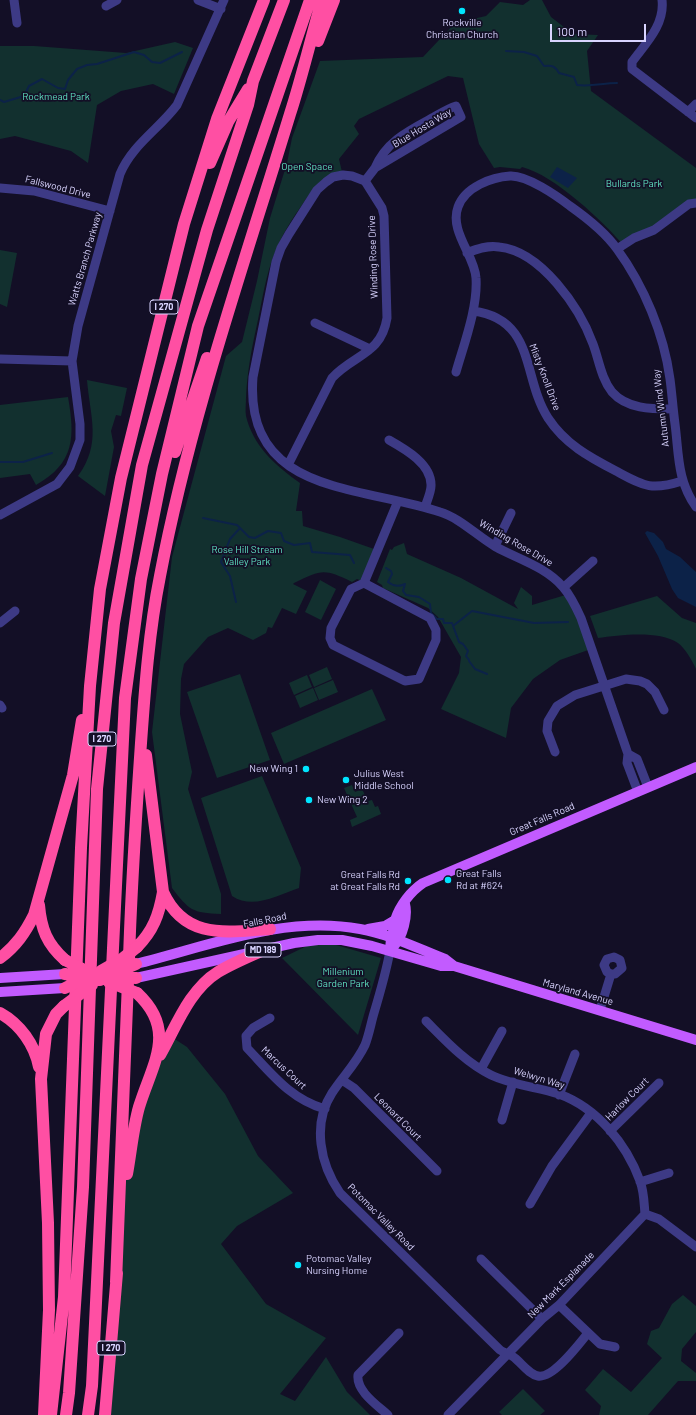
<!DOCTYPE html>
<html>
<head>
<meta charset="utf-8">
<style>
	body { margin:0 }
	#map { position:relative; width:696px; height:1415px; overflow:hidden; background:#130f26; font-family:Barlow,sans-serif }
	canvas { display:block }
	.scale { position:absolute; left:550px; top:24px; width:96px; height:18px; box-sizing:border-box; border:2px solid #d9d4ff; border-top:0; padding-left:5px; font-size:12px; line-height:14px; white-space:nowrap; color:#d9d4ff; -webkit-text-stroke:3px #130f26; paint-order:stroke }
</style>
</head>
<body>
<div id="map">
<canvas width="696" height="1415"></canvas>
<div class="scale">100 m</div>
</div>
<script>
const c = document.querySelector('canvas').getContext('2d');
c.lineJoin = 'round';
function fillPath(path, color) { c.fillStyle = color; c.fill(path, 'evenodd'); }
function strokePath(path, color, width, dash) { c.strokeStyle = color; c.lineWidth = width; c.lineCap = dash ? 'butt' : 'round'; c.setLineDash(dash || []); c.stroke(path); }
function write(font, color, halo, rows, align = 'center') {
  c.font = font + ' Barlow,sans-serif'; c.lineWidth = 3.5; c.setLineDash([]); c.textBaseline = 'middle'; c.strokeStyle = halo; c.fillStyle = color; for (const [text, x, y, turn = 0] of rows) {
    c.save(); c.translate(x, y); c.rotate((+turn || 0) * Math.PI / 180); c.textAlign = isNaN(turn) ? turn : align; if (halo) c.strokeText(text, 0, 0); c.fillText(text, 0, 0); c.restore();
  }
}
fillPath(new Path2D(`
	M 530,0 L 542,0 L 551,17 L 573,34 L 598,35 L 587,51 L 591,91 L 696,168 L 696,199 L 624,246 C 603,221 554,175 522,167 L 520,169 L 500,167 L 494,168 L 479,144 L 463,78 L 448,76 L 359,119 L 354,126 L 359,134 L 339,159 L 342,172 C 320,177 314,187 302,205 C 292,219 283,233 276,250 C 265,275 262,303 256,329 C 251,352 247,374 246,398 C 246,404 245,411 246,416 C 253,446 276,466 300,483 L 296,511 L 302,511 L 303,526 L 340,537 L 374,549 L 362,581 L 357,579 L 352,582 C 323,568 322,570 294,583 L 293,584 L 307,591 L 296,614 L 282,608 L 272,628 L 268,627 L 266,633 L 253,640 L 228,628 L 208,637 L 184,664 L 181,679 L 180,714 L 192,772 L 188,789 L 221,894 L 221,914 C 192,913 189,910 172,888 L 152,732 L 172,557 L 226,356 L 242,342 L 257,281 L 270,218 L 287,163 L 292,138 L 320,61 L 423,57 L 455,23 L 486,16 L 500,2 L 523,5 Z
	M 175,42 L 193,48 L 174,94 L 153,84 L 121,91 L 97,105 L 88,163 L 71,151 L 15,136 L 0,139 L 0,46 L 34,46 L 126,53 Z
	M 0,250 L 17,253 L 7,307 L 0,304 Z
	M 87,380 L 127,388 L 121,416 L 116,415 L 111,431 L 114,447 L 105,496 L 78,476 C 102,443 90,417 87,380 Z
	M 68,397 C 75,437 75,463 36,485 L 30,474 L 0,478 L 0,405 Z
	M 404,543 L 407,554 L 461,578 L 518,609 L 514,603 L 521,587 L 532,596 L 532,605 L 569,594 L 591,649 L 560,660 L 533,679 L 511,708 L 506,738 L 441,709 L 459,673 L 461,657 L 438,617 L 428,608 L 383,588 L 382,585 L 377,582 L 390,549 L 392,550 L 394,547 Z
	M 320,580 L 336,589 L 321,620 L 305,612 Z
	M 657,596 L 682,618 L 696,623 L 696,669 C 693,662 685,648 678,643 C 659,630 620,635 598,638 L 590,616 Z
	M 327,667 L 332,679 L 314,687 L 309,675 Z
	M 240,674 L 270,760 L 217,778 L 187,692 Z
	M 307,675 L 312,687 L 294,695 L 289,683 Z
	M 333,680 L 338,692 L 319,700 L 314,688 Z
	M 313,688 L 318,700 L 300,708 L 295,696 Z
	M 372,689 L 386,720 L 284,764 L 271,733 Z
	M 262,776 L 301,868 L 299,888 C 278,895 253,910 232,896 L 201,798 Z
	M 352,785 L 355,792 L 362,789 L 368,801 L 372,800 L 375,807 L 378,806 L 381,814 L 352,827 L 350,820 L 357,817 L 344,788 Z
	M 319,940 L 381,958 L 358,1035 L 282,958 Z
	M 170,1036 L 187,1047 L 225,1094 L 258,1156 L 293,1193 L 237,1226 L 221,1244 L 266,1304 L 326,1338 L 280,1394 L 295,1401 L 326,1357 L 347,1392 L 370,1415 L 105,1415 L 122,1196 L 139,1108 Z
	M 683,1295 L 696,1306 L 696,1332 L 682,1349 L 681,1361 L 696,1373 L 696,1381 L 678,1381 L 648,1415 L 599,1415 L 601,1406 L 585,1390 L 603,1369 L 631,1392 L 662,1358 L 647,1344 L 651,1331 L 659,1328 L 672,1304 Z
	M 523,1389 L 545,1411 L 540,1415 L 502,1415 L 499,1412 Z`), '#12302f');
fillPath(new Path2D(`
	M 557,167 L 577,178 L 568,188 L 550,177 Z
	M 647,531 L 654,533 L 663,542 L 666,549 L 680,557 L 696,572 L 696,607 L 678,598 L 672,589 L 658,556 L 645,533 Z`), '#0c2248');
strokePath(new Path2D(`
	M 506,51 L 524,52 L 537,56 L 544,66 C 552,65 555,66 559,73 L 574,77 L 577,85 C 591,87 603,83 617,83
	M 0,100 L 4,102 L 24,96 L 29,86 L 42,79 L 58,88 L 65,89 L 68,80 L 77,69 L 87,65 L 97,64 L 134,52 L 144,55 L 152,62 L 160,63 L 182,52
	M 0,462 L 23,462 L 52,453
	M 203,518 L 237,525 L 249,537 L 255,538 L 268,531 L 281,533 L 284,541 L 294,545 L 310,543 L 312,552 L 350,555 L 354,563
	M 386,568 L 391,571 L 392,574 L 388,582 C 393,586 399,587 405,584 L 403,591 L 406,595 L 419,597 L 430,604 L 431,613 L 437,619 L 443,619 L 444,623 L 452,623 L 459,642 L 463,644 L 468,651 L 466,656 L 469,660 L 469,661 L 475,669 L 487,674
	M 236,602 L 230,576 L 221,562 L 230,539 L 240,528
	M 453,626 L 472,611 L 534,623 L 568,622`), '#0c2248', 2);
strokePath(new Path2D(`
	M 14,0 L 17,23
	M 198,0 L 221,9
	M 662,0 C 665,25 645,44 632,62 L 632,69 L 696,118
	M 106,6 L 117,0
	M 688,112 L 696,104
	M 365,181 L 375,168 L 461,117 L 456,106 C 449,108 441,113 434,117 C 410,130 386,141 375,168
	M 0,188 L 34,191 L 110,211
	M 617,249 L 634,238 L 654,230 L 689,204 L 696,203
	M 467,253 C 477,249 488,245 499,247 C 541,251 580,308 593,344 C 599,360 601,378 612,392 C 627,409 651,409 672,409
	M 473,311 C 536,319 522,378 548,418 C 565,444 589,457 616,471 C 644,486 651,491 682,481
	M 315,323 L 370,349
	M 0,359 L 72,361
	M 456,372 C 464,344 478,307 476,278 C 475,256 449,231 458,207 C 465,187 492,177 510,176 C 527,175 557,196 570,206 C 587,218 605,232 617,249 C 644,286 664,334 670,379 C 672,394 673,409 675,424 C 679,455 677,480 696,507
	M 389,440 C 405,449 432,464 431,486 C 431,492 427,501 425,507
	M 288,465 L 332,378 C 354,354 381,355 387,318 L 384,216 L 382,208 L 365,181 L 352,176 L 343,175 L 333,177 L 326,182 L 317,190 L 289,234 L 281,248 L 276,262 L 253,377 C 244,495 360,485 440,512 C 460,518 477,536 496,547 C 518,559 546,567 563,587 C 571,596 576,607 581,618 L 628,754 L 627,763 L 638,792
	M 0,515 L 57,484 L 70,467 L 80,440 L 80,424 L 72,361 L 78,326 L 120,174 C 132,145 159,129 177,105 L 224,0
	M 495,546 L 511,513
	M 364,583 L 351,589 L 331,628 L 330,638 L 333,645 L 405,681 L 419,679 L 436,640 L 436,630 L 430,618 L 364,583 L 398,501
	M 564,587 L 593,561
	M 0,623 L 15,611
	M 0,705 L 2,708
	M 555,752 L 547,731 L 548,721 L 557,706 L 575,695 L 626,679 L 640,681 L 647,684 L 655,692 L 664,710
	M 628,754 L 637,759 L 648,787
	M 390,951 C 386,972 380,993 374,1013 C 371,1023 369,1035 365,1045 C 356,1064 343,1076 332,1093 C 312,1124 320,1164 340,1193 L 500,1350 C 505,1353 512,1355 516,1359 C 523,1365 529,1374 538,1376 C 553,1379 579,1344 588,1333
	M 600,1010 L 611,974 L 607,972 L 604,965 L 607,959 L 614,957 L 620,960 L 622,968 L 615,974 L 611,974
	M 270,1018 L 253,1028 L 246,1036 L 247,1048 C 271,1073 290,1099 325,1109
	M 426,1021 C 446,1041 465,1062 491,1075 C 512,1085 537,1087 559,1094 C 597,1108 626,1143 640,1181 C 644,1191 644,1203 645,1214
	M 481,1069 L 502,1031
	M 342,1080 L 354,1088 L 437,1171
	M 559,1095 L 575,1054
	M 502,1120 L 513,1082
	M 610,1131 L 659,1083
	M 640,1182 L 669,1173
	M 530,1204 L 552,1166 L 591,1113
	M 645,1214 L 659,1219 L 696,1247
	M 481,1259 L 542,1319
	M 559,1305 L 600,1344 L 615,1347
	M 388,1415 C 377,1405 356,1391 358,1375 L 399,1333
	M 448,1415 L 542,1319 L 559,1305 L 645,1214`), '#3d3a85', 9);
strokePath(new Path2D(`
	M 368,929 L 385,926 L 395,920
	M 394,946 C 403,936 408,916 405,904
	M 390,951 L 391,938 L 396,922 L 395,920 C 400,905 411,891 423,883 L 696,767
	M 136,964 C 209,946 284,915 360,929 C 389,934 417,948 445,959 L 454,966
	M 0,978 L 65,974
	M 136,978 L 294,943 L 318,940 L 342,940 L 372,946 L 441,966 L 454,966 L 696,1040
	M 0,992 L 65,988`), '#c25bff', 10);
strokePath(new Path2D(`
	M 318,41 L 334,0
	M 210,163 L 228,122 L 248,89
	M 175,452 L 207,358
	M 146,755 L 163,892 C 185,940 226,932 270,929
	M 39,905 C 41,929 47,944 65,960
	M 137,947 C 153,931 159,915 163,892
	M 0,958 C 16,946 25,933 34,915 L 73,775 L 82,720
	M 129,960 C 131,888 136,816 141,743 C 145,687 149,631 160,576 C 190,419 243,267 290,114 C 302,77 311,38 322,0
	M 0,1013 C 20,1024 35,1045 39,1067
	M 160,1055 C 176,1027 189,990 218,972 C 233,963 250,956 266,949
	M 127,1174 C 131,1152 133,1128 139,1107 C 152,1064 178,1031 137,993
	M 116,1282 L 128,981
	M 44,1415 L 49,1310 L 48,1223 L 41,1079 L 46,1034 L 56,1014 L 64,1006
	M 51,1415 L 64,1297 L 81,848 L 90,686 L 100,589 L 121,478 L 184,224 L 217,119 L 264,0
	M 66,1415 L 69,1393 L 83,1187 L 97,789 L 114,623 L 142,465 L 207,230 L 248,105 L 253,81 L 284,0
	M 88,1415 L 92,1386 L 125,698 L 141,579 L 162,474 L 198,326 L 310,0
	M 105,1415 L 117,1273`), '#ff4fa3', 12);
strokePath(new Path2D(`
	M 65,960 L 90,973
	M 101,971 L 122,959 L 137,947
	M 65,974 L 100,980
	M 108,976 L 136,964
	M 109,976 L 136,978
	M 109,982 L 137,993
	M 65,988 L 87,977
	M 64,1006 L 92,985`), '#ff4fa3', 12);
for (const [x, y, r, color] of [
	[462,11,4,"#00e5ff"],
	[306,769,4,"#00e5ff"],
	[346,780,4,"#00e5ff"],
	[309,800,4,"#00e5ff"],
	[448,880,4,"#00e5ff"],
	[408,881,4,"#00e5ff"],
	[298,1265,4,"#00e5ff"]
]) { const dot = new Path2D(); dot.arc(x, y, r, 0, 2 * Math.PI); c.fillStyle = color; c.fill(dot); strokePath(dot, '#130f26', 1.5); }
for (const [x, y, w] of [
	[164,307,28],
	[102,739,28],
	[263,950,36],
	[111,1348,28]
]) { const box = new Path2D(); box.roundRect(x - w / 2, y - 7, w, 14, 3); c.fillStyle = '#130f26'; c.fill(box); strokePath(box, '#d9d4ff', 1); }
write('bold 9px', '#d9d4ff', null, [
	["I 270",164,307],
	["I 270",102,739],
	["MD 189",263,950],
	["I 270",111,1348]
]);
write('10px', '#d9d4ff', '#130f26', [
	["Rockville",462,23,"center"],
	["Christian Church",462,35,"center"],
	["New Wing 1",298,769,"right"],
	["Julius West",354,774],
	["Middle School",354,786],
	["New Wing 2",317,800],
	["Great Falls",456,874],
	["Rd at #624",456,886],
	["Great Falls Rd",400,875,"right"],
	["at Great Falls Rd",400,887,"right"],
	["Potomac Valley",306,1259],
	["Nursing Home",306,1271]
], 'left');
write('10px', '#5fe0c0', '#130f26', [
	["Rockmead Park",56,97],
	["Open Space",307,167],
	["Bullards Park",634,184],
	["Rose Hill Stream",247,550],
	["Valley Park",247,562],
	["Millenium",343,972],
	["Garden Park",343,984]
]);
write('10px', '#d9d4ff', '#130f26', [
	["Blue Hosta Way",422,128,-31],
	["Fallswood Drive",58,187,14],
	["Winding Rose Drive",373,257,-92],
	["Watts Branch Parkway",85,259,-74],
	["Misty Knoll Drive",545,377,69],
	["Autumn Wind Way",661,408,-97],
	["Winding Rose Drive",516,543,30],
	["Great Falls Road",542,819,-23],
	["Falls Road",265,920,-11],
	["Maryland Avenue",578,992,16],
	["Marcus Court",284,1068,43],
	["Welwyn Way",539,1078,17],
	["Harlow Court",627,1099,-45],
	["Leonard Court",398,1117,45],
	["Potomac Valley Road",381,1217,45],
	["New Mark Esplanade",561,1285,-45]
]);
</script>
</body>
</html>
